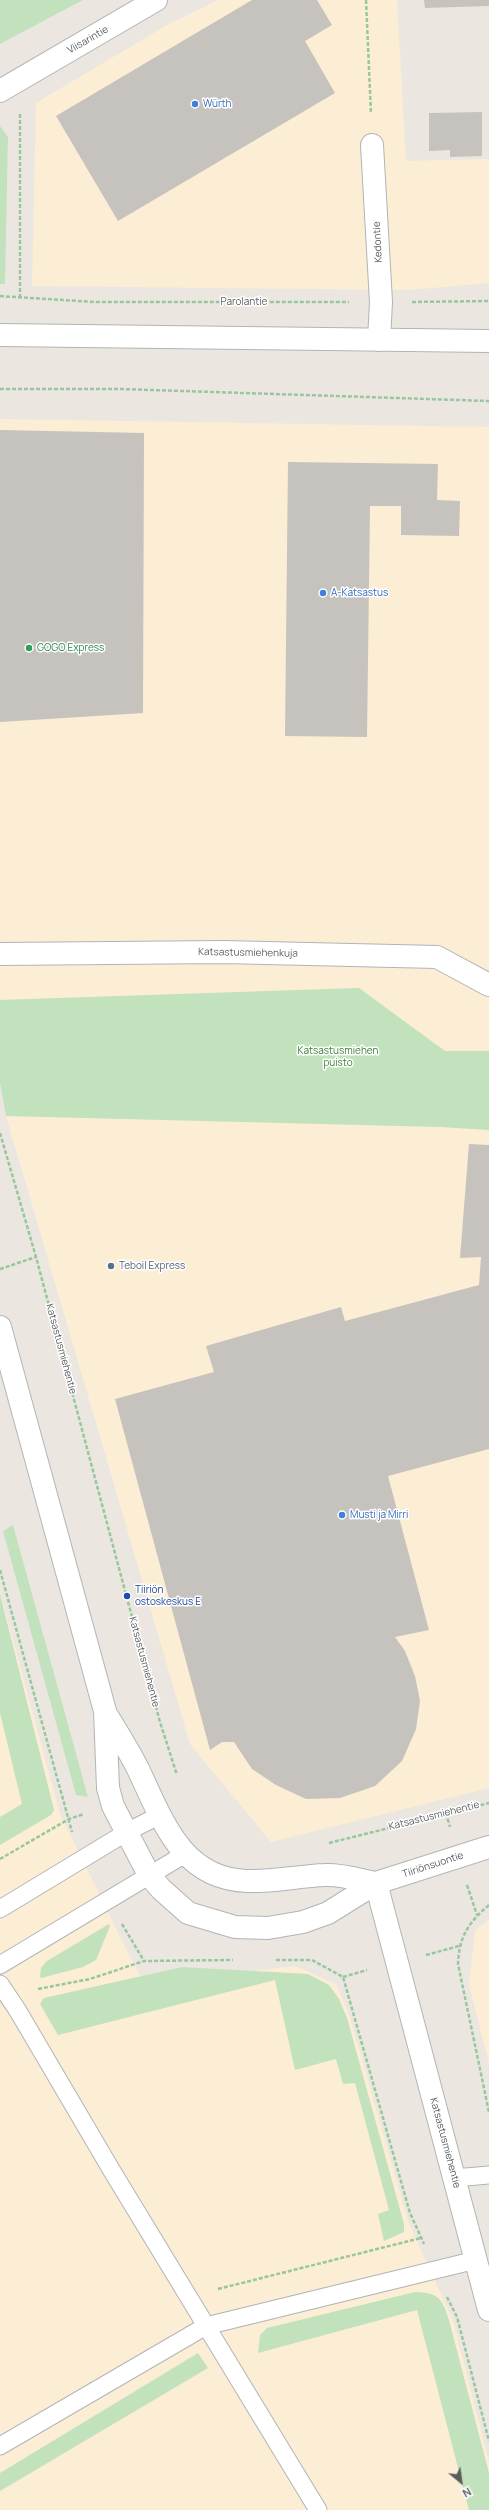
<!DOCTYPE html>
<html>
<head>
<meta charset="utf-8">
<style>
	body { margin:0 }
	#map { position:relative; width:489px; height:2510px; overflow:hidden; background:#ebe7e0; font-family:Manrope,sans-serif }
	canvas { display:block }
	.north { position:absolute; left:441px; top:2462px; width:40px; height:40px; -webkit-text-stroke:3px #fff; paint-order:stroke; rotate:151deg; font-size:11px; font-weight:700; line-height:16px; text-align:center; color:#595d60 }
	.north::after { content:''; display:block; margin:auto; width:14px; height:18px; background:#595d60; clip-path:polygon(50% 0,100% 100%,50% 72%,0 100%) }
</style>
</head>
<body>
<div id="map">
<canvas width="489" height="2510"></canvas>
<div class="north">N</div>
</div>
<script>
const c = document.querySelector('canvas').getContext('2d');
c.lineJoin = 'round';
function fillPath(path, color) { c.fillStyle = color; c.fill(path, 'evenodd'); }
function strokePath(path, color, width, dash) { c.strokeStyle = color; c.lineWidth = width; c.lineCap = dash ? 'butt' : 'round'; c.setLineDash(dash || []); c.stroke(path); }
function write(font, color, halo, rows, align = 'center') {
  c.font = font + ' Manrope,sans-serif'; c.lineWidth = 3; c.setLineDash([]); c.textBaseline = 'middle'; c.strokeStyle = halo; c.fillStyle = color; for (const [text, x, y, turn = 0] of rows) {
    c.save(); c.translate(x, y); c.rotate((+turn || 0) * Math.PI / 180); c.textAlign = isNaN(turn) ? turn : align; if (halo) c.strokeText(text, 0, 0); c.fillText(text, 0, 0); c.restore();
  }
}
fillPath(new Path2D(`
	M 218,0 L 397,0 L 406,161 L 489,159 L 489,283 L 409,290 L 32,286 L 36,103 L 167,25 Z
	M 0,419 L 489,427 L 489,1051 L 445,1052 L 359,988 L 0,1000 Z
	M 6,1116 L 441,1127 L 489,1130 L 489,1788 L 271,1842 L 190,1744 Z
	M 0,1592 L 60,1814 L 130,1957 L 145,1984 L 295,1966 L 336,1984 L 350,2017 L 408,2221 L 453,2321 L 489,2461 L 489,2510 L 0,2510 Z
	M 489,1919 L 489,2064 L 469,1984 L 475,1931 Z`), '#fcedd5');
fillPath(new Path2D(`
	M 0,0 L 83,0 L 0,44 Z
	M 0,126 L 8,137 L 5,284 L 0,284 Z
	M 359,988 L 445,1051 L 489,1051 L 489,1130 L 441,1127 L 6,1116 L 0,1083 L 0,1000 Z
	M 13,1525 L 88,1797 L 76,1795 L 3,1531 Z
	M 0,1594 L 54,1810 L 51,1815 L 0,1845 L 0,1817 L 22,1804 L 0,1713 Z
	M 109,1924 L 110,1926 L 96,1960 L 83,1967 L 41,1978 L 40,1976 L 41,1968 L 47,1961 Z
	M 182,1967 L 308,1974 L 329,1985 L 339,1999 L 347,2018 L 404,2224 L 404,2232 L 384,2241 L 378,2214 L 389,2210 L 355,2083 L 343,2084 L 336,2059 L 295,2070 L 275,1980 L 58,2035 L 40,2004 L 44,1998 Z
	M 415,2292 C 439,2293 442,2298 449,2320 L 489,2473 L 489,2510 L 469,2510 L 417,2310 L 258,2353 L 260,2335 L 267,2328 Z
	M 198,2353 L 208,2368 L 0,2491 L 0,2473 Z`), '#c2e2bd');
fillPath(new Path2D(`
	M 252,0 L 317,0 L 332,25 L 305,41 L 335,93 L 118,221 L 56,116 Z
	M 424,0 L 489,0 L 489,6 L 425,8 Z
	M 482,112 L 482,156 L 450,157 L 450,150 L 429,151 L 429,113 Z
	M 0,430 L 144,433 L 143,713 L 0,722 Z
	M 288,462 L 438,464 L 437,500 L 460,501 L 459,536 L 401,535 L 401,506 L 370,506 L 367,737 L 285,736 Z
	M 469,1144 L 489,1145 L 489,1449 L 388,1476 L 429,1630 L 395,1637 L 405,1651 L 415,1676 L 420,1701 L 416,1729 L 402,1761 L 375,1786 L 340,1798 L 306,1799 L 276,1785 L 252,1769 L 234,1742 L 222,1742 L 210,1750 L 115,1399 L 214,1372 L 206,1346 L 341,1307 L 345,1321 L 479,1285 L 481,1257 L 460,1258 Z`), '#c6c2bd');
const service = new Path2D(`
	M 0,1909 L 127,1832 L 158,1816
	M 0,1965 L 185,1854
	M 0,1984 L 18,2011 L 112,2171 L 318,2510
	M 454,2178 L 489,2175
	M 0,2446 L 206,2326 L 476,2260`);
const minor = new Path2D(`
	M 372,145 L 381,302 L 379,340
	M 0,954 L 223,952 L 437,957 L 489,985
	M 0,1327 L 105,1711 L 108,1788 L 113,1806 L 149,1875 L 161,1889 L 188,1913 L 235,1927 L 268,1928 L 303,1922 L 328,1913 L 376,1883 L 489,1847
	M 106,1714 C 117,1732 129,1751 138,1769 C 162,1819 181,1879 247,1881 C 273,1882 299,1876 325,1875 C 341,1874 360,1880 376,1883
	M 376,1883 L 489,2310`);
const tertiary = new Path2D(`
	M 0,91 L 156,0`);
const secondary = new Path2D(`
	M 0,335 L 489,341`);
strokePath(service, '#b1b4b7', 19);
strokePath(minor, '#b1b4b7', 24);
strokePath(tertiary, '#b1b4b7', 24);
strokePath(secondary, '#b0b4b7', 24);
strokePath(new Path2D(`
	M 366,0 L 371,114
	M 20,114 L 20,298
	M 0,296 L 94,302 L 349,302
	M 412,302 L 489,301
	M 0,389 L 121,389 L 489,401
	M 0,1133 L 36,1257 L 160,1722 L 177,1775
	M 0,1269 L 36,1257
	M 0,1570 L 72,1832
	M 446,1813 L 450,1827
	M 329,1843 L 489,1803
	M 0,1859 L 69,1819 L 84,1814
	M 467,1885 L 477,1915
	M 489,1905 C 468,1923 459,1937 458,1964 L 489,2112
	M 122,1924 L 144,1961
	M 426,1955 L 459,1946
	M 276,1960 L 312,1960 L 343,1977 L 410,2213 L 424,2244
	M 343,1977 L 367,1970
	M 38,1989 L 90,1979 L 144,1961 L 233,1960
	M 218,2289 L 421,2238
	M 447,2297 L 457,2317 L 489,2441`), '#98c69e', 2.5, [4, 2]);
strokePath(service, '#fff', 17);
strokePath(minor, '#fff', 22);
strokePath(tertiary, '#fff', 22);
strokePath(secondary, '#fff', 22);
for (const [x, y, r, color] of [
	[195,104,4,"#3f7fe0"],
	[323,593,4,"#3f7fe0"],
	[29,648,4,"#2e9e5b"],
	[111,1266,4,"#5c6f8a"],
	[342,1515,4,"#3f7fe0"],
	[127,1596,4,"#1a4fb4"]
]) { const dot = new Path2D(); dot.arc(x, y, r, 0, 2 * Math.PI); c.fillStyle = color; c.fill(dot); strokePath(dot, '#fff', 1.5); }
write('10px', '#595d60', '#fff', [
	["Viisarintie",88,40,-30],
	["Kedontie",378,242,-93],
	["Parolantie",244,302],
	["Katsastusmiehenkuja",248,953,1],
	["Katsastusmiehentie",61,1349,75],
	["Katsastusmiehentie",144,1662,75],
	["Katsastusmiehentie",434,1816,-14],
	["Tiiriönsuontie",433,1865,-18],
	["Katsastusmiehentie",445,2143,75]
]);
write('10px', '#366cbe', '#fff', [
	["Würth",203,104],
	["A-Katsastus",331,593],
	["Musti ja Mirri",350,1515]
], 'left');
write('10px', '#27864d', '#fff', [
	["GOGO Express",37,648]
], 'left');
write('10px', '#3f8137', '#fff', [
	["Katsastusmiehen",338,1051],
	["puisto",338,1063]
]);
write('10px', '#4e5e75', '#fff', [
	["Teboil Express",119,1266]
], 'left');
write('10px', '#164399', '#fff', [
	["Tiiriön",135,1590],
	["ostoskeskus E",135,1602]
], 'left');
</script>
</body>
</html>
